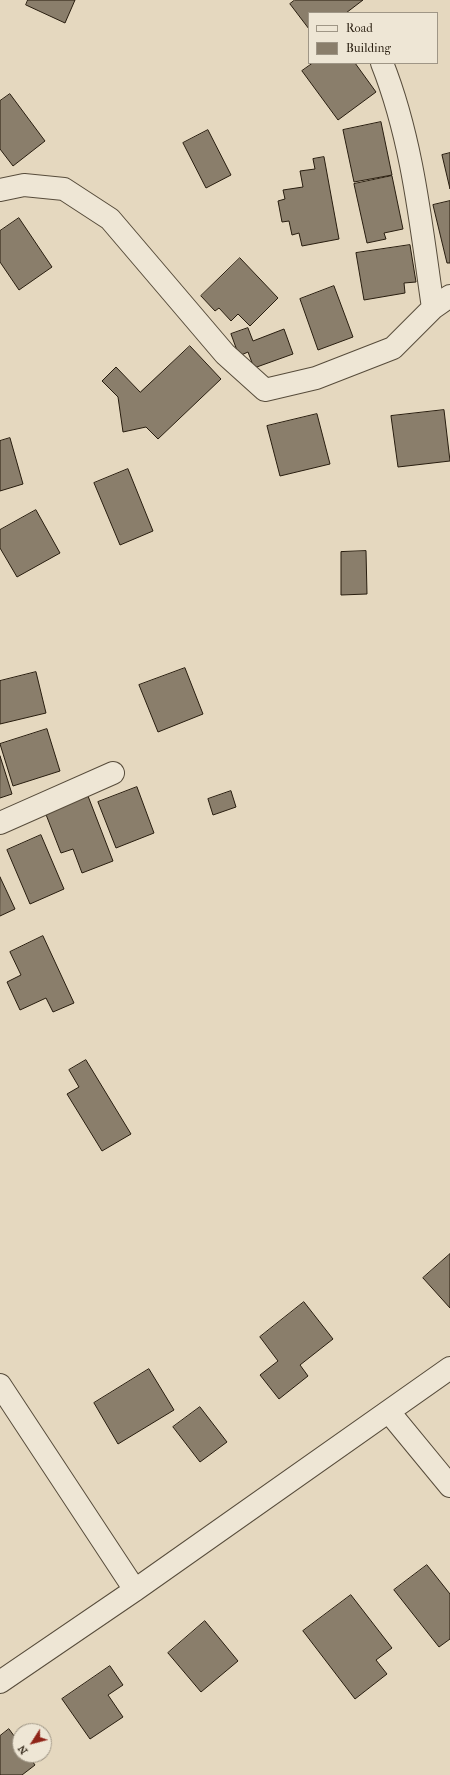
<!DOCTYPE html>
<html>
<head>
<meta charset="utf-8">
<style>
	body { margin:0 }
	#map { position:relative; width:450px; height:1775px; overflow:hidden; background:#e5d8bf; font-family:"IM FELL French Canon",serif }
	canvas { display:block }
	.legend { position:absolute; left:308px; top:12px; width:130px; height:52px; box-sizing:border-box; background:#eee6d5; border:1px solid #9f9686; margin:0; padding:5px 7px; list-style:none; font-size:12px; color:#281d0f }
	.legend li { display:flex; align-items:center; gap:8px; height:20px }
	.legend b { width:20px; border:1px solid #9f9686 }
	.north { position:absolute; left:12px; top:1723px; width:40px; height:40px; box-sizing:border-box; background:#eee6d5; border:1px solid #9f9686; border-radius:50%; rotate:234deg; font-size:11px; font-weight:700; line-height:16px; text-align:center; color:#281d0f }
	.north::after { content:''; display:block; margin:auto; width:14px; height:18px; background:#8f2418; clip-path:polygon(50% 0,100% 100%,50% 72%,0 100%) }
</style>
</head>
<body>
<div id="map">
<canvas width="450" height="1775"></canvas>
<ul class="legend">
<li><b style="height:5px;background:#eee6d5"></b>Road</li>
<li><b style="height:11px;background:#8a7e6b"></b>Building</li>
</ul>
<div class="north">N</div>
</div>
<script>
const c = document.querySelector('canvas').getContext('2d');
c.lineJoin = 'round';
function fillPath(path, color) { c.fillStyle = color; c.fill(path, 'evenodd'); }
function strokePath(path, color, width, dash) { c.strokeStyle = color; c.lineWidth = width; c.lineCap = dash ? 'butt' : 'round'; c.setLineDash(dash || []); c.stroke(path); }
const building = new Path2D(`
	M 28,0 L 75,0 L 65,23 L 26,5 Z
	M 295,0 L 363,0 L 346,13 L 309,13 L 309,29 L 290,4 Z
	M 313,63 L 355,63 L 376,92 L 338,120 L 302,71 Z
	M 10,94 L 45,141 L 13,166 L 0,149 L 0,101 Z
	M 381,122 L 392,175 L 354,182 L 343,130 Z
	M 208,130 L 231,175 L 206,188 L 183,143 Z
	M 450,153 L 450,189 L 442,155 Z
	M 324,157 L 339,239 L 302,246 L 299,233 L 292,235 L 289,221 L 282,222 L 278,201 L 285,199 L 283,190 L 303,187 L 300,171 L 315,169 L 313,159 Z
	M 392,176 L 403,229 L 384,233 L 386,239 L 367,243 L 354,184 Z
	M 450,201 L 450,263 L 447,263 L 433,205 Z
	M 19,218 L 52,267 L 19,290 L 0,262 L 0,231 Z
	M 410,245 L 416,282 L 404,283 L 405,293 L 364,300 L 356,253 Z
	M 240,258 L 278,298 L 250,326 L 238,314 L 231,321 L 219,308 L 215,311 L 201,296 Z
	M 334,286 L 353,337 L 318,350 L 300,299 Z
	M 248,328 L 253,341 L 284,329 L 293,354 L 254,368 L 248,352 L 239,356 L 231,334 Z
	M 190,346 L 221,379 L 158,439 L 146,427 L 123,432 L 118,397 L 102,381 L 116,367 L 140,392 Z
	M 444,410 L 450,461 L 398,467 L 391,416 Z
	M 317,414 L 330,464 L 280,476 L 267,426 Z
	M 10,438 L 23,484 L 0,491 L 0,441 Z
	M 128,469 L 153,531 L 120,545 L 94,483 Z
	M 36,510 L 60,553 L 17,577 L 0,548 L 0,530 Z
	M 366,551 L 367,594 L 341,595 L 341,552 Z
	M 185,668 L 203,714 L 158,732 L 139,685 Z
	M 36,672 L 46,713 L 0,724 L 0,681 Z
	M 47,729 L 60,771 L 13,786 L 0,744 Z
	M 0,756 L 12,794 L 0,798 Z
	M 137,787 L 154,833 L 116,848 L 98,802 Z
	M 231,791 L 236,807 L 213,815 L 208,799 Z
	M 88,796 L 113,861 L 82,873 L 73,849 L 61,853 L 45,812 Z
	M 41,835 L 64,889 L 30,904 L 7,850 Z
	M 0,877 L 15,909 L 0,916 Z
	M 43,936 L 74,1003 L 53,1012 L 46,998 L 20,1010 L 7,982 L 21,975 L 10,952 Z
	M 86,1060 L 131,1134 L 102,1151 L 67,1094 L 79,1087 L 69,1070 Z
	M 450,1254 L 450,1308 L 423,1278 Z
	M 304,1302 L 333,1339 L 300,1365 L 308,1376 L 279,1399 L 260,1375 L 278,1361 L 260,1337 Z
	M 149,1369 L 174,1410 L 118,1444 L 94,1403 Z
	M 200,1407 L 227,1442 L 200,1462 L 173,1427 Z
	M 427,1565 L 450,1594 L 450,1639 L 439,1647 L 394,1590 Z
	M 351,1595 L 392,1648 L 376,1660 L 387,1674 L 355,1699 L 303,1631 Z
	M 205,1621 L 238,1661 L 201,1692 L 168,1653 Z
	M 110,1666 L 123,1685 L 108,1695 L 123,1717 L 90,1739 L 62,1699 Z
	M 9,1729 L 20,1744 L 20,1755 L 28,1755 L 35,1765 L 22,1775 L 0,1775 L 0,1736 Z`);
fillPath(building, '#8a7e6b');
strokePath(building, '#281d0f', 1);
const minor = new Path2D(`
	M 382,63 C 413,141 421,226 433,308
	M 0,190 L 24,185 L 64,189 L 110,219 L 225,354 L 265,390 L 316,378 L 393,348 L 433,308 L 450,296
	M 0,823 L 113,773
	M 0,1385 L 135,1590
	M 389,1412 L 450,1486
	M 0,1682 L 135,1590 L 450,1368`);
strokePath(minor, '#574c3b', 24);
strokePath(minor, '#eee6d5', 22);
</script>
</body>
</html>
